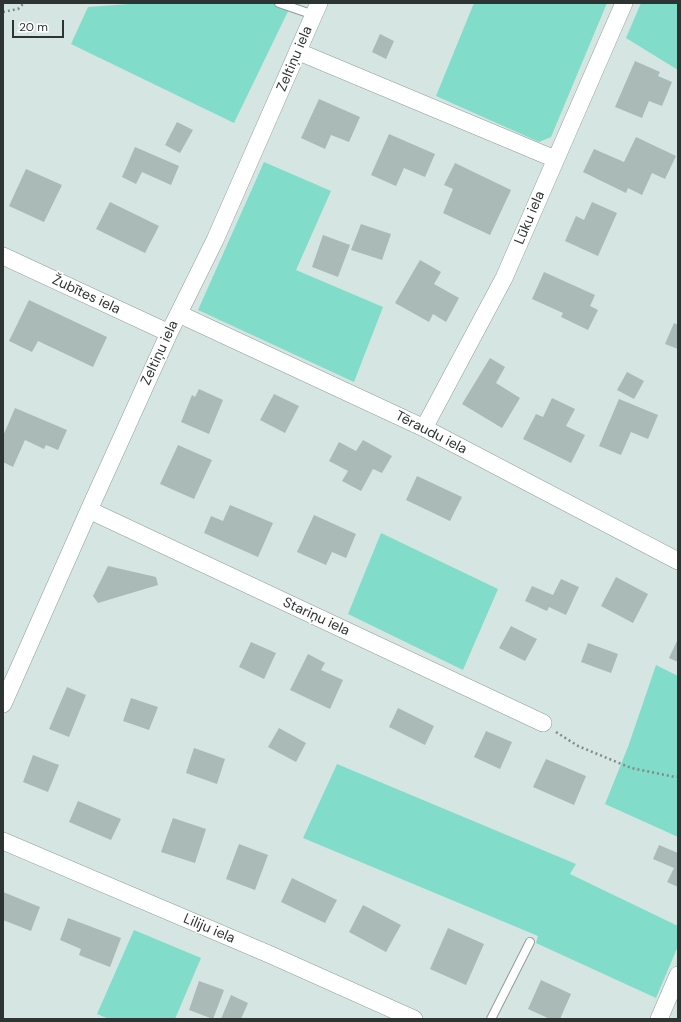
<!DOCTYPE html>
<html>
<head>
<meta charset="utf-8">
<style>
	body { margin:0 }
	#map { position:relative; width:681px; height:1022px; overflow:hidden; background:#d5e5e1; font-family:"DM Sans",sans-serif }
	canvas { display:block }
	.frame { position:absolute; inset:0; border:4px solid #2d3432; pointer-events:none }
	.scale { position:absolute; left:12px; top:20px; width:52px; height:18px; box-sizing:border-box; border:2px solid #2d3432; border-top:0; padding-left:5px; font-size:12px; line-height:14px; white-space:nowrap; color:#2d3432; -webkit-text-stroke:3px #fff; paint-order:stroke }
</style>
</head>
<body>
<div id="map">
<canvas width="681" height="1022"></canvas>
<div class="frame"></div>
<div class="scale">20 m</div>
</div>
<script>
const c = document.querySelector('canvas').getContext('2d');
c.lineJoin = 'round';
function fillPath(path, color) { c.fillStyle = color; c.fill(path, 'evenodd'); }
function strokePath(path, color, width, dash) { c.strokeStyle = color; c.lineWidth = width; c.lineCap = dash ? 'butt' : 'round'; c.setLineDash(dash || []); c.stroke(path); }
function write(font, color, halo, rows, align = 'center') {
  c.font = font + ' "DM Sans",sans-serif'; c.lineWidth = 3.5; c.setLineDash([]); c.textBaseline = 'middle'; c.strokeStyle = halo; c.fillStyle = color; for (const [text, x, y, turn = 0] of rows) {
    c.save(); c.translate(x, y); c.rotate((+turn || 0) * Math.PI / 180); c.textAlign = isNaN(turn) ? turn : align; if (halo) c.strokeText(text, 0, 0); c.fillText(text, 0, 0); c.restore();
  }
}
fillPath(new Path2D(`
	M 143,3 L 292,3 L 234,123 L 71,44 L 88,7 Z
	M 474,3 L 607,3 L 551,137 L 539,142 L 436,96 Z
	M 641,3 L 678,3 L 678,70 L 626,38 Z
	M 264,162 L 331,191 L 296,270 L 383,307 L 354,382 L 198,310 Z
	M 381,533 L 498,589 L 463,670 L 348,614 Z
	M 656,665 L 678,676 L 678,837 L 605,804 L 628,747 Z
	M 337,764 L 576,864 L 570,874 L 678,926 L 678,946 L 656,998 L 536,943 L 538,936 L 303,838 Z
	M 134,930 L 201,958 L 175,1019 L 109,1019 L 97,1014 Z`), '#81ddca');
fillPath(new Path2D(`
	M 380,34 L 394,41 L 386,59 L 372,52 Z
	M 635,61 L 660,72 L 658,76 L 672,82 L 662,106 L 649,101 L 642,118 L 615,107 Z
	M 319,99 L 360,117 L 349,142 L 331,135 L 325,149 L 301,138 Z
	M 177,122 L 193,130 L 180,153 L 165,145 Z
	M 389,134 L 435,154 L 425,177 L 404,168 L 396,186 L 371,175 Z
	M 636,137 L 676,156 L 665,179 L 652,173 L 642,195 L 628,188 L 626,193 L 583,172 L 594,149 L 624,162 Z
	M 135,147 L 179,166 L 171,185 L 142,172 L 136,184 L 122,177 Z
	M 455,163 L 511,190 L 490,235 L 443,213 L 453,189 L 444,185 Z
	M 26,169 L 62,185 L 44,222 L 9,206 Z
	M 110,202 L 159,226 L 145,253 L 96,229 Z
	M 592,202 L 617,213 L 598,256 L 565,241 L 576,216 L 584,220 Z
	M 361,224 L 391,234 L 382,260 L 351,250 Z
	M 323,235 L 350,245 L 338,277 L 312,267 Z
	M 420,260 L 441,272 L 434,284 L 459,298 L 446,322 L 433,314 L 429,322 L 395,303 Z
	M 544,272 L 595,295 L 590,306 L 598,310 L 588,330 L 561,317 L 563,313 L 532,299 Z
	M 29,300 L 107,337 L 93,367 L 38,341 L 32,352 L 9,341 Z
	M 674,323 L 678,325 L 678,349 L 665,344 Z
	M 490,358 L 505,367 L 496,383 L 520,398 L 502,428 L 462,404 Z
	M 627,372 L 644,381 L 634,399 L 617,390 Z
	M 199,389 L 223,400 L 209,434 L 181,422 L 192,395 L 195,397 Z
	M 274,394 L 299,406 L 285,433 L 260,420 Z
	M 552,398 L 575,409 L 566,426 L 585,435 L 571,463 L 523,439 L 536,414 L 543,417 Z
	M 619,399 L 658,415 L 648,439 L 631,432 L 621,455 L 599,446 Z
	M 15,408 L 67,430 L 58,450 L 46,445 L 44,449 L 25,440 L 13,467 L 3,462 L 3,436 Z
	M 363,440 L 392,456 L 382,473 L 373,469 L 361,491 L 342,481 L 348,471 L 329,461 L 339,442 L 356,451 Z
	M 178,445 L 212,460 L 194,499 L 160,484 Z
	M 417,476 L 462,497 L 450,521 L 406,500 Z
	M 230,505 L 273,523 L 258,557 L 204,533 L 211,516 L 223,521 Z
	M 314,515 L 356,534 L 346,558 L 332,552 L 326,565 L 297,552 Z
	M 108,566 L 156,577 L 158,585 L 98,603 L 93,596 Z
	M 616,577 L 648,594 L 633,623 L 601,606 Z
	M 561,579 L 579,587 L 566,615 L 549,607 L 547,611 L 525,601 L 532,586 L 553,595 Z
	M 511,626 L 537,639 L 525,661 L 499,648 Z
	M 678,639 L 678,662 L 669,658 Z
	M 251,642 L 276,653 L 264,679 L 239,667 Z
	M 588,643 L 618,654 L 611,673 L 581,662 Z
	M 308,654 L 325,663 L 321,670 L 343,680 L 330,709 L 290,690 Z
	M 67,687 L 86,695 L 69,737 L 49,729 Z
	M 131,698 L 158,707 L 149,730 L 123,721 Z
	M 398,708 L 434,726 L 425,745 L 389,727 Z
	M 279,728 L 306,743 L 296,762 L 268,747 Z
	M 486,731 L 512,742 L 500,769 L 474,757 Z
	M 194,748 L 225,759 L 217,784 L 186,773 Z
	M 33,755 L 59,765 L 48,792 L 23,782 Z
	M 546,759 L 586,776 L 574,805 L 533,787 Z
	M 78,801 L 121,819 L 111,840 L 69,822 Z
	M 173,818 L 206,829 L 195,863 L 161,852 Z
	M 239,844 L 268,855 L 255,890 L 226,879 Z
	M 659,845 L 678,853 L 678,887 L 667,882 L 674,868 L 653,859 Z
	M 292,878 L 337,900 L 325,923 L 281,902 Z
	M 3,892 L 40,907 L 31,931 L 3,920 Z
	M 363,905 L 401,925 L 386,952 L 349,932 Z
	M 68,918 L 121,938 L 110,967 L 79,955 L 81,949 L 60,940 Z
	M 448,928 L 484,944 L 466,985 L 430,969 Z
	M 541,980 L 571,994 L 560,1019 L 550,1019 L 528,1009 Z
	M 199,981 L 224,990 L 213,1019 L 189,1010 Z
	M 231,995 L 248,1003 L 241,1019 L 221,1019 Z`), '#aabab6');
const lane = new Path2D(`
	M 279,3 L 314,15
	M 491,1019 L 530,942`);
const street = new Path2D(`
	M 299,52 L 555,159
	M 3,256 L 169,333
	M 179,314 L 424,428 L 678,561
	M 424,428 L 504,278 L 624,3
	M 89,510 L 543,723
	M 3,704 L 89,510 L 169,333 L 215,240 L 319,3
	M 3,841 L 271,955 L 414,1019
	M 659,1019 L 678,975`);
strokePath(lane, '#8f9e9a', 10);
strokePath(street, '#8f9e9a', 18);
strokePath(new Path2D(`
	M 3,12 L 18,9 L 24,3
	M 556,732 L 578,746 L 631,768 L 675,777 L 678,777`), '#818c89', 2.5, [2, 3]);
strokePath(lane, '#fff', 8);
strokePath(street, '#fff', 17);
write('14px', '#2d3432', '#fff', [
	["Zeltiņu iela",295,59,-67],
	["Lūku iela",530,218,-67],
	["Žubītes iela",86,295,25],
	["Zeltiņu iela",160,353,-65],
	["Tēraudu iela",431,433,27],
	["Stariņu iela",316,617,25],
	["Liliju iela",209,929,23]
]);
</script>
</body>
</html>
